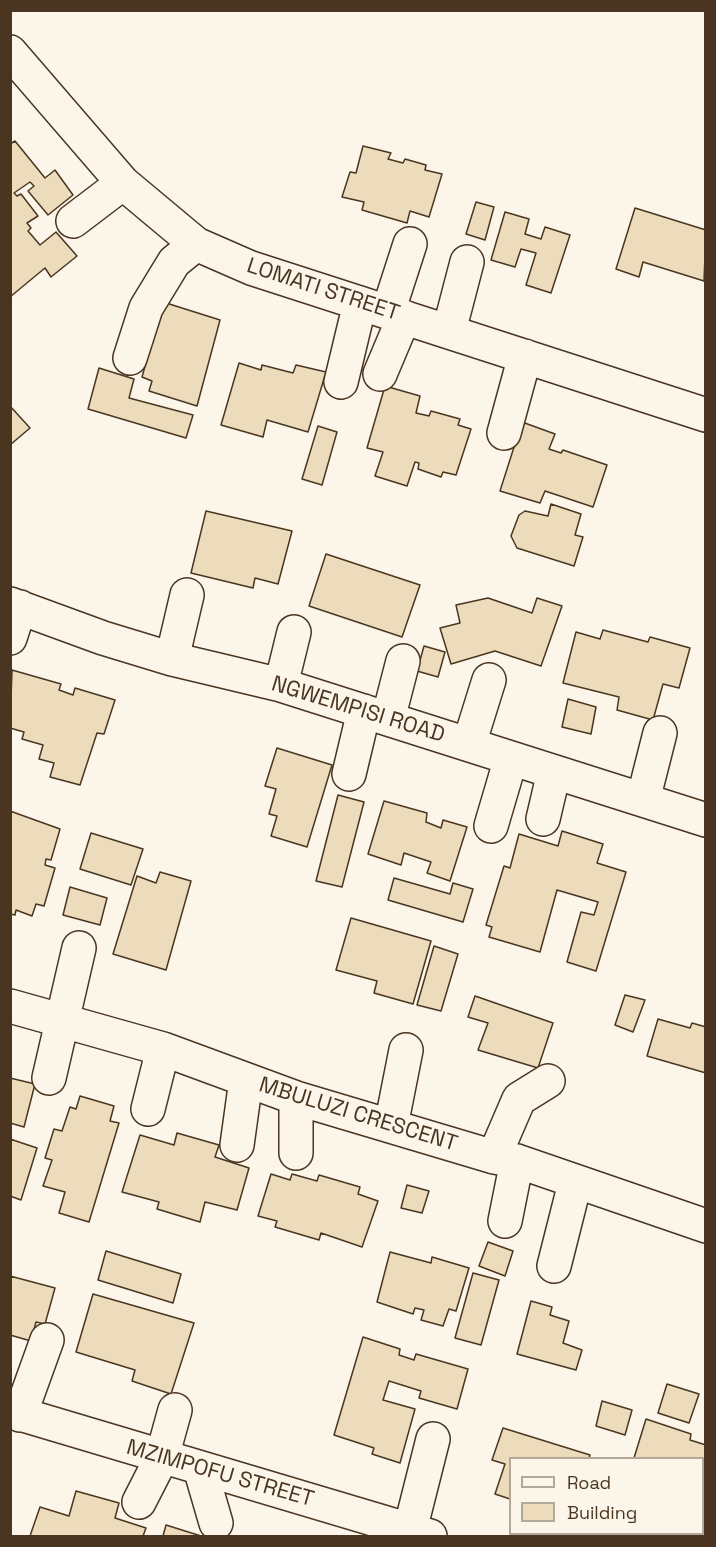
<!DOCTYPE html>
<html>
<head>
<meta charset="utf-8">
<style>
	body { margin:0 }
	#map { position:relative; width:716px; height:1547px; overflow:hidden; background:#fbf6e9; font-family:"Space Grotesk",sans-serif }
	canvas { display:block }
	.frame { position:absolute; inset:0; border:12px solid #4a3520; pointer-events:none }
	.legend { position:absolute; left:509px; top:1457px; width:195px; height:78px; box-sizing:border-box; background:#fbf6e9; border:2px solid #b4a999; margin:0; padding:8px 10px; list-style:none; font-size:18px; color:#4a3520 }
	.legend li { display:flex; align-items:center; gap:12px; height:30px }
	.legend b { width:30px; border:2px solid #b4a999 }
</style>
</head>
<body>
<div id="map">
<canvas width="716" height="1547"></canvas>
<div class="frame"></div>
<ul class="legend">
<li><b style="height:8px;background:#fbf6e9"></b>Road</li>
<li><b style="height:16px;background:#ecdcbc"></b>Building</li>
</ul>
</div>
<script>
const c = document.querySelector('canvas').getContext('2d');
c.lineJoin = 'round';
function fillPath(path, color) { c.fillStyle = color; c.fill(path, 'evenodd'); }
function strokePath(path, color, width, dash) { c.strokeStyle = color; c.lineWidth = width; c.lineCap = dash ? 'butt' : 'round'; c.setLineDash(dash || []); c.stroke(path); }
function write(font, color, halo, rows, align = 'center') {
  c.font = font + ' "Space Grotesk",sans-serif'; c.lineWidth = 4.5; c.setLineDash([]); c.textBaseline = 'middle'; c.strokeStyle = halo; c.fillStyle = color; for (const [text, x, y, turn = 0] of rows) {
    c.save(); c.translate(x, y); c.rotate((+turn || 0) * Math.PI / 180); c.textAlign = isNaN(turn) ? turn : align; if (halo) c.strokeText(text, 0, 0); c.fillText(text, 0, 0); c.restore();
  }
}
const building = new Path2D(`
	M 15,141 L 45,178 L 55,170 L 73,195 L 48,215 L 28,191 L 34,186 L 30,182 L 14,193 L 17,196 L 21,194 L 38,216 L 27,223 L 31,228 L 28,231 L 40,245 L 56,232 L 77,256 L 51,277 L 45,268 L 10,297 L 10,144 Z
	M 363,146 L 391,153 L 388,159 L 403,163 L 405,159 L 426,165 L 425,170 L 442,174 L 429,217 L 410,211 L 407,223 L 362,210 L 364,202 L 342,197 L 350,172 L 356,173 Z
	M 476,202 L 494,207 L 485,240 L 466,234 Z
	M 635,208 L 706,230 L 704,281 L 643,262 L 639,277 L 616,269 Z
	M 505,212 L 529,219 L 525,234 L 541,239 L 545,227 L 570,235 L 551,293 L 526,285 L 536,253 L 521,249 L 515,267 L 491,260 Z
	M 163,302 L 220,320 L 197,406 L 149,391 L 152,381 L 142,377 Z
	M 239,363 L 261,370 L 262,365 L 293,373 L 296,365 L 326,372 L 308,432 L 267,420 L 263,437 L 221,425 Z
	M 99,368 L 134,379 L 129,398 L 193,415 L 186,438 L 88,409 Z
	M 385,386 L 420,396 L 416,413 L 429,416 L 431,411 L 460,419 L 458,425 L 471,429 L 456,475 L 443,472 L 441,477 L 418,469 L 419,463 L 415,462 L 407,486 L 375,476 L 383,452 L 367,448 Z
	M 10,406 L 30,428 L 10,445 Z
	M 522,422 L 555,434 L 549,449 L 561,453 L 563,450 L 607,465 L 593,507 L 545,491 L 540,503 L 500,491 Z
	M 318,426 L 337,432 L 322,485 L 302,479 Z
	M 551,504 L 581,514 L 575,535 L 583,537 L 574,566 L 517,548 L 511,536 L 519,515 L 525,511 L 548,516 Z
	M 206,511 L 292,531 L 278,584 L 255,578 L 253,588 L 191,573 Z
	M 326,554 L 420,585 L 402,637 L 309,606 Z
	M 488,598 L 532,613 L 537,598 L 562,606 L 541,666 L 495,651 L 451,664 L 440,628 L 460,623 L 456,605 Z
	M 603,630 L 648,642 L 650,637 L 690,648 L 679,688 L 663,684 L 653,720 L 617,710 L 619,697 L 563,683 L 576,632 L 600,639 Z
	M 424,646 L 445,652 L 438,677 L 417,671 Z
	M 12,670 L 61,684 L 59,690 L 73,695 L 75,688 L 115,700 L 104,734 L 97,733 L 80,785 L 50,777 L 54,763 L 39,759 L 43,745 L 22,739 L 24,732 L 10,728 Z
	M 568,699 L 596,707 L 591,734 L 562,727 Z
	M 277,748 L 332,765 L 307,847 L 271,836 L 277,816 L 269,814 L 276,789 L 265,786 Z
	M 338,795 L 364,802 L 342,887 L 316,881 Z
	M 384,801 L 427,813 L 426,822 L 441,828 L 443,820 L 467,827 L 450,881 L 427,873 L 431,862 L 404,853 L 401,865 L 368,854 Z
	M 10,811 L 60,829 L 51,860 L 46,859 L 45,865 L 55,868 L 44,906 L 36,904 L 32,916 L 16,910 L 15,915 L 10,914 Z
	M 562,831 L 603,844 L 597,863 L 626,872 L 596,971 L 567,962 L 581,912 L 594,915 L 598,902 L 557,890 L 540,952 L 489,937 L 492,927 L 486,925 L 504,866 L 510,868 L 519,834 L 558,846 Z
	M 91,833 L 143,849 L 131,885 L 80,869 Z
	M 160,872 L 191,881 L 166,970 L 113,954 L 137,876 L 156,883 Z
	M 394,878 L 450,894 L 453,883 L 473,889 L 463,922 L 388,900 Z
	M 70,887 L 107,898 L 100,925 L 63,915 Z
	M 351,918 L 431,941 L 413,1004 L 374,993 L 377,981 L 336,970 Z
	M 434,946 L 458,954 L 441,1011 L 417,1005 Z
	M 625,995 L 645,1000 L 633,1032 L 615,1025 Z
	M 475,996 L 553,1023 L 538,1068 L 478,1050 L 488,1023 L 468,1017 Z
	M 658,1019 L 690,1028 L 692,1023 L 706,1027 L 706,1073 L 647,1056 Z
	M 10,1078 L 35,1084 L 24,1127 L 10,1123 Z
	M 80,1096 L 114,1106 L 110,1121 L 119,1123 L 89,1222 L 59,1213 L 65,1192 L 43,1186 L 52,1160 L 45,1158 L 54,1129 L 62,1131 L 70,1107 L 76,1109 Z
	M 177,1133 L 219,1145 L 215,1157 L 249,1168 L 237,1210 L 205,1202 L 200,1222 L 157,1209 L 159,1202 L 122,1192 L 140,1135 L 174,1145 Z
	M 10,1139 L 37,1148 L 21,1200 L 10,1196 Z
	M 271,1174 L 290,1180 L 292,1174 L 317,1181 L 319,1175 L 360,1187 L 358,1194 L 378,1201 L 362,1247 L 321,1233 L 319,1240 L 275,1227 L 277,1221 L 258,1216 Z
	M 407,1185 L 429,1191 L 422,1213 L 401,1208 Z
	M 488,1242 L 513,1251 L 505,1276 L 479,1266 Z
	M 106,1251 L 181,1274 L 173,1303 L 98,1280 Z
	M 390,1252 L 431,1263 L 432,1257 L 469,1268 L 456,1311 L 449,1309 L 443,1326 L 421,1320 L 424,1310 L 415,1308 L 413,1314 L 377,1302 Z
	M 473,1273 L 499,1280 L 481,1345 L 455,1338 Z
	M 10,1276 L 55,1288 L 45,1324 L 36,1322 L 31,1341 L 10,1335 Z
	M 93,1294 L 194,1323 L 171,1394 L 132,1381 L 135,1370 L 76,1352 Z
	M 531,1301 L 552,1307 L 550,1315 L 569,1321 L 563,1343 L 582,1350 L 576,1370 L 517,1354 Z
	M 363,1337 L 400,1349 L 399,1355 L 414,1360 L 416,1354 L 468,1369 L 457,1409 L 419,1398 L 421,1391 L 389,1381 L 383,1400 L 415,1409 L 400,1463 L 372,1454 L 374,1448 L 334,1435 Z
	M 667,1384 L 699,1394 L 689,1423 L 658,1413 Z
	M 602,1401 L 632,1410 L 625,1435 L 596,1426 Z
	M 646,1419 L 691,1434 L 690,1440 L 706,1445 L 706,1536 L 688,1536 L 689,1534 L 702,1534 L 702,1458 L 634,1458 Z
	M 503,1428 L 590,1455 L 589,1458 L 510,1458 L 510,1499 L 495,1494 L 505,1464 L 492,1460 Z
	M 76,1491 L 119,1503 L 115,1518 L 146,1528 L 143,1536 L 30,1536 L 40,1507 L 69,1516 Z
	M 166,1525 L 201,1536 L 163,1536 Z`);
fillPath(building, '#ecdcbc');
strokePath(building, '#4a3520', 1.5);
const minor = new Path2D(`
	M 10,52 L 123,183 L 196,244 L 251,268 L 706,415
	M 73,221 L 123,183
	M 388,312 L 410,244
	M 449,331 L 467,262
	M 130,358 L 146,308 L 174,262 L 196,244
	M 380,374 L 404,317
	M 341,382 L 360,303
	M 504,433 L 525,356
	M 10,604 L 103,638 L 172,659 L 281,685 L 706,820
	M 10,638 L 20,607
	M 172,659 L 187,595
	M 281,685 L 294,632
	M 388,719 L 403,661
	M 469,744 L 489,680
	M 349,774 L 364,711
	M 643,800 L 660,733
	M 543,819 L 554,772
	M 491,826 L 511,758
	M 10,1006 L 163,1049 L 296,1098 L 494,1157 L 517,1161 L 706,1226
	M 49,1078 L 79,948
	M 148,1109 L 163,1049
	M 391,1126 L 406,1050
	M 237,1145 L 246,1080
	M 296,1153 L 296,1098
	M 494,1157 L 519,1099 L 548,1081
	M 505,1221 L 517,1161
	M 554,1266 L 575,1183
	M 10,1411 L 430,1536
	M 20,1415 L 47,1340
	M 200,1468 L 216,1523
	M 139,1502 L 162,1457 L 175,1410
	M 410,1530 L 433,1439
	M 582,1536 L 583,1534`);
strokePath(minor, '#4a3520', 36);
strokePath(minor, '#fbf6e9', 33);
write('22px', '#4a3520', '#fbf6e9', [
	["LOMATI STREET",323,290,18],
	["NGWEMPISI ROAD",358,710,17],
	["MBULUZI CRESCENT",358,1115,17],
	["MZIMPOFU STREET",220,1474,16]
]);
</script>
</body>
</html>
